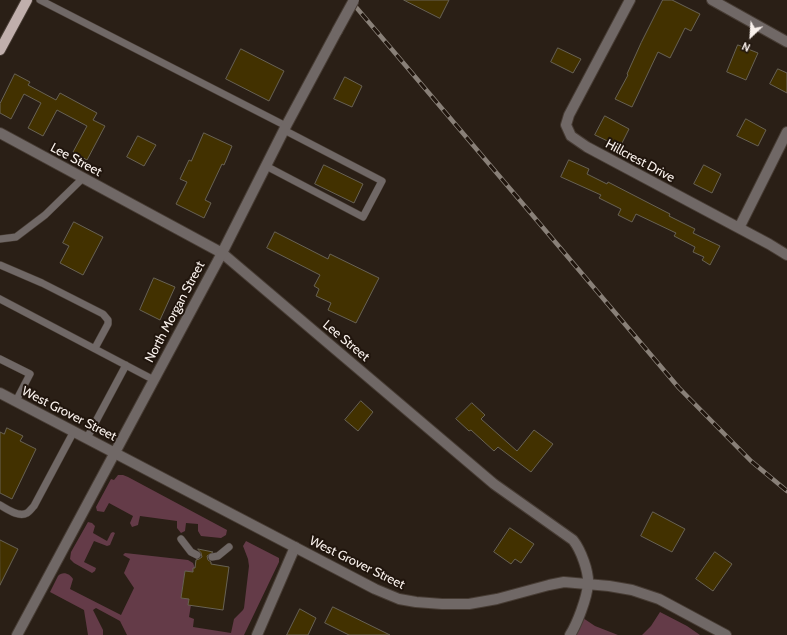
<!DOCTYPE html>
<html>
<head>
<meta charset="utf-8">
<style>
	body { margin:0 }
	#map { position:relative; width:787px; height:635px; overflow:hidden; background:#2a1f16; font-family:Cabin,sans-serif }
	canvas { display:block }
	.north { position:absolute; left:731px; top:16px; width:40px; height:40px; -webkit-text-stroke:3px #20150d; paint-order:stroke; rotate:205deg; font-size:11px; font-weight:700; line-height:16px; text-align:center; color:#f9f1ec }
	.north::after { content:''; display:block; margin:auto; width:14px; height:18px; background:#f9f1ec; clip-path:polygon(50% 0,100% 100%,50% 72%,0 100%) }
</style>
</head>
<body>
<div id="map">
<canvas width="787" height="635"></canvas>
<div class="north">N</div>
</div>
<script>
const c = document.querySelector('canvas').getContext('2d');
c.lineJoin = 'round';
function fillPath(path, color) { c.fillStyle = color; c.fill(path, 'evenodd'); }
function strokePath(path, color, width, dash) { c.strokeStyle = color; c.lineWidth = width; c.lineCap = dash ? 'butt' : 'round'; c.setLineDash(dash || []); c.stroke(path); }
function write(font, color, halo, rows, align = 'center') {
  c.font = font + ' Cabin,sans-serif'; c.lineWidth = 4; c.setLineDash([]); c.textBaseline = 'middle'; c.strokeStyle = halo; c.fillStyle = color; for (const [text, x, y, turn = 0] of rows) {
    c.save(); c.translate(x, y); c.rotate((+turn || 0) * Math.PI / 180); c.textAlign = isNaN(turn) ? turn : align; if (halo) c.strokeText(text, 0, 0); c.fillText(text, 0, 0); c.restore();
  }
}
fillPath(new Path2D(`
	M 118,475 L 123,475 L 128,477 L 227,530 L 226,535 L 221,538 L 201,536 L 198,531 L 198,524 L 186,523 L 185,531 L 181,533 L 177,528 L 177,521 L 140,516 L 138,525 L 132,527 L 130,523 L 133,516 L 109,503 L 104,512 L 97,511 L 96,507 L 111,479 L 114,480 Z
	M 88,522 L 92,523 L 95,526 L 93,533 L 107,541 L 111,533 L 113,532 L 115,533 L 110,545 L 107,546 L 94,541 L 84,562 L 96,568 L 95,571 L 92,573 L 74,563 L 70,559 L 71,552 Z
	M 246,541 L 279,558 L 279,562 L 244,635 L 127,635 L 120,621 L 96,608 L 93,610 L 103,630 L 103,635 L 88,635 L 84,610 L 50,592 L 58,576 C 62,571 70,573 73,579 L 70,589 L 121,615 L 134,588 L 124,573 L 130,559 L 123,555 L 125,553 L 188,560 L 193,563 L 195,568 L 193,568 L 193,572 L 185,571 L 181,598 L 189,599 L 188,605 L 191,605 L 189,617 L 194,619 L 193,627 L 231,633 L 234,619 L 243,610 L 244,608 L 249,566 L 248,559 L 243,546 Z
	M 660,612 L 687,626 L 700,635 L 642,635 L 651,626 Z
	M 583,618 L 595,626 L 618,635 L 574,635 Z`), '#643b48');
const building = new Path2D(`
	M 404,0 L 449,0 L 440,18 Z
	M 663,0 L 672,0 L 700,14 L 691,31 L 685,28 L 670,58 L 658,52 L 632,107 L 615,99 L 628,75 L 627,74 L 641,43 Z
	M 738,45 L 758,53 L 746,80 L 727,72 Z
	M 558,48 L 581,59 L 573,73 L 551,62 Z
	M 241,49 L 284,71 L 269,101 L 226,79 Z
	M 778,69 L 787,73 L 787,93 L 770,84 Z
	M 15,74 L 30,82 L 28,85 L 56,100 L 60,93 L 97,113 L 93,120 L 105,126 L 87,160 L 73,152 L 87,126 L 57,110 L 43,136 L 28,128 L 41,103 L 24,94 L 11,119 L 0,113 L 0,104 Z
	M 345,77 L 362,86 L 352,107 L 334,99 Z
	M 605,116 L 629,129 L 620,147 L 595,135 Z
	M 746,119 L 766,130 L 758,146 L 737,136 Z
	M 204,133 L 232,146 L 224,165 L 222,164 L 205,200 L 211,203 L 204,218 L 176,204 L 187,182 L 180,179 L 189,160 L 191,161 Z
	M 138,136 L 156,145 L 144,166 L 127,157 Z
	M 569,160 L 589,169 L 587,174 L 607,184 L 608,182 L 670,214 L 669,216 L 695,229 L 693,233 L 720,246 L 710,265 L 702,260 L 704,257 L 693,252 L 695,247 L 674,236 L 676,233 L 636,214 L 632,222 L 618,215 L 621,209 L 599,198 L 601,195 L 561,177 Z
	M 324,165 L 363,184 L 354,203 L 315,184 Z
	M 704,165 L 721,174 L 712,193 L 694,184 Z
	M 74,222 L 103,237 L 83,275 L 60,263 L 69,246 L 63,243 Z
	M 275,232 L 328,259 L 330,254 L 379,278 L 356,323 L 328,310 L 331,303 L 316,296 L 319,289 L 314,286 L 320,275 L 267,248 Z
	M 154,278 L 175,287 L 160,320 L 140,310 Z
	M 361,401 L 373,412 L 358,431 L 345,420 Z
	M 472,403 L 485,415 L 481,419 L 517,451 L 534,430 L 553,444 L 531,472 L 498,447 L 494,451 L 471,430 L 469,431 L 456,419 Z
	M 7,428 L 23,436 L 20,441 L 36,449 L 12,499 L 0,493 L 0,432 L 4,434 Z
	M 653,512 L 685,529 L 672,552 L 641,536 Z
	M 510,528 L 534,544 L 521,563 L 515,559 L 511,564 L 494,552 Z
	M 0,540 L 18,549 L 0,585 Z
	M 198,549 L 213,552 L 207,556 L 208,560 L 211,562 L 211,564 L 229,567 L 223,610 L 188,605 L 189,599 L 181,598 L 185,571 L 193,572 L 193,568 L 195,568 L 196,560 L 199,559 L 202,557 L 201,553 Z
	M 715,552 L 732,564 L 713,591 L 696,579 Z
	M 333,607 L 390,635 L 349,635 L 325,623 Z
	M 300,609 L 316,618 L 308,635 L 287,635 Z`);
fillPath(building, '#423100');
strokePath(building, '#686254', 1);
const service = new Path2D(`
	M 40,0 L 286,126
	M 266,166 L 363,217 L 382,181 L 284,130
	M 0,239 L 16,237 L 45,215 L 83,178
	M 0,265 L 42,283 L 103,314 L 108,320 L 108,324 L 95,348
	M 0,299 L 154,380
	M 0,359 L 30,374 L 16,401
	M 87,438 L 126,365
	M 0,505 C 7,509 19,518 27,513 C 29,512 32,508 34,506 L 74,431
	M 181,539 L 191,552 L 197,555
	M 212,557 L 218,556 L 229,547`);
const minor = new Path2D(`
	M 630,0 L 569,115 L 566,125 L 571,136 L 587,147 L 769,244 L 787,255
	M 712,0 L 787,42
	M 0,133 L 222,253 L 494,484 L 573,540 C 581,550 589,572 588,584 C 587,598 577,624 570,635
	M 739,228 L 787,132
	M 257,635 L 295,547`);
const tertiary = new Path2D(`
	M 0,393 L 375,589 L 399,599 L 416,602 L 442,604 L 469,604 L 497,599 L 549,585 L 564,582 L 609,586 L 632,590 L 659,599 L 726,635
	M 17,635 L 222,253 L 286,126 L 337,31`);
const primary = new Path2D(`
	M 0,50 L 27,0`);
strokePath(service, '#473c34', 8);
strokePath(minor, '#473c34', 12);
strokePath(tertiary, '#473c34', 12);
strokePath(primary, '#473c34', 12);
strokePath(service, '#706866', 7);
strokePath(minor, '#706866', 10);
strokePath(tertiary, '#706866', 10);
strokePath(primary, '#c0afac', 10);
const rail = new Path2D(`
	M 350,0 L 679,388 L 751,461 L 787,491`);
strokePath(rail, '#898078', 4.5);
strokePath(rail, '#20150d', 3, [9]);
const tertiaryBridge = new Path2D(`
	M 337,31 L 354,0`);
strokePath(tertiaryBridge, '#473c34', 12, []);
strokePath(tertiaryBridge, '#706866', 10);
write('13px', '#f9f1ec', '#20150d', [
	["Lee Street",76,160,28],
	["Hillcrest Drive",640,161,28],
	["North Morgan Street",175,312,-62],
	["Lee Street",346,341,40],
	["West Grover Street",69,414,27],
	["West Grover Street",357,563,26]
]);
</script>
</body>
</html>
